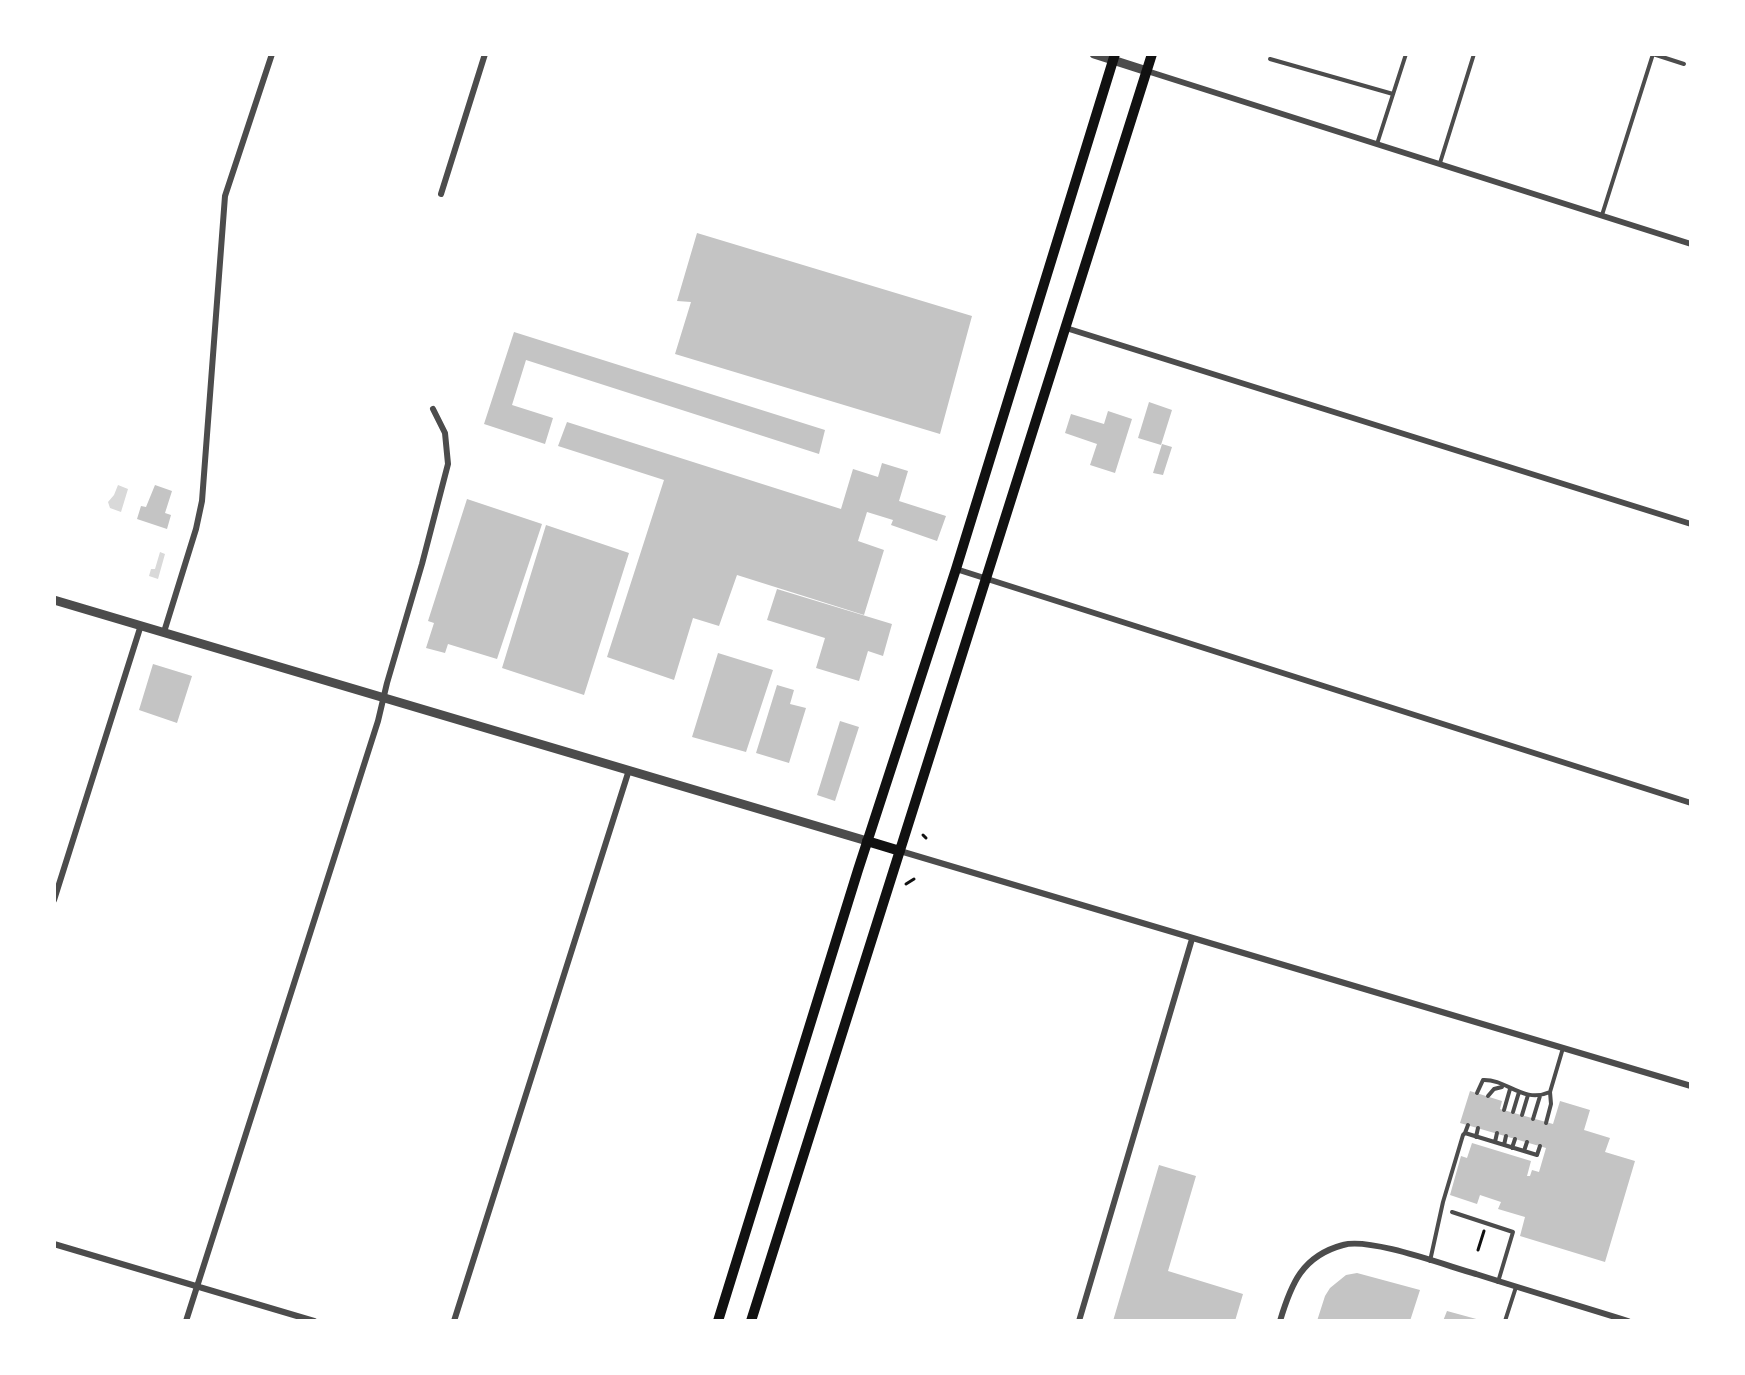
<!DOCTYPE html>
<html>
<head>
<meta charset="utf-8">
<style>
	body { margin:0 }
	#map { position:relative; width:1745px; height:1375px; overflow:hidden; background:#fff; font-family:Manrope,sans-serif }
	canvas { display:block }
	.frame { position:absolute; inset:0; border:56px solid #fff; pointer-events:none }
</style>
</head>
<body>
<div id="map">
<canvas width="1745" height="1375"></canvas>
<div class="frame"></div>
</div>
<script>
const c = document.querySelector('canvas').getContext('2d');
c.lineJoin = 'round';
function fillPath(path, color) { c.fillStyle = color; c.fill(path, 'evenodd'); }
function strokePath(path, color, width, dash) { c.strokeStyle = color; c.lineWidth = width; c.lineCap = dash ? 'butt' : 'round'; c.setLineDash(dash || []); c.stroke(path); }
fillPath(new Path2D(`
	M 118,485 L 128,489 L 121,512 L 110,508 L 108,502 L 114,495 Z
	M 160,552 L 165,554 L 158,579 L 149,576 L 151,569 L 155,569 Z`), '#d9d9d9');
fillPath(new Path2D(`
	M 697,233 L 972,316 L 940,434 L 675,354 L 691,302 L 677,301 Z
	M 514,332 L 825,430 L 819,454 L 526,360 L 512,405 L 553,418 L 545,444 L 484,424 Z
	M 1149,402 L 1172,410 L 1161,445 L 1138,438 Z
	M 1108,411 L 1132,419 L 1115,473 L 1090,465 L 1097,444 L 1065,433 L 1071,414 L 1104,424 Z
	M 567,422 L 841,509 L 853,469 L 878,477 L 882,463 L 908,471 L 899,501 L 946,516 L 937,541 L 891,525 L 893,520 L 867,512 L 858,541 L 884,550 L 864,615 L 737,575 L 719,626 L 693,618 L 674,680 L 607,657 L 664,480 L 558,446 Z
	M 1162,444 L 1172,447 L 1163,475 L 1153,473 Z
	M 155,485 L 172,491 L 165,513 L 171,515 L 167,529 L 137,519 L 141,506 L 146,507 Z
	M 467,499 L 542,524 L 497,659 L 448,644 L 445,653 L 426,648 L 434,623 L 428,621 Z
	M 546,525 L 629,553 L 584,695 L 502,668 Z
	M 777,589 L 892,624 L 883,656 L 868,651 L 859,681 L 816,668 L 825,638 L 767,620 Z
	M 718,653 L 773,670 L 746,752 L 692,737 Z
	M 153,664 L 192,676 L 177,723 L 139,710 Z
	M 777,685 L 794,690 L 790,704 L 806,708 L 789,763 L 756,753 Z
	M 840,721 L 859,727 L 835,801 L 817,795 Z
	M 1470,1091 L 1502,1101 L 1500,1109 L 1553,1124 L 1560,1101 L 1590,1110 L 1584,1130 L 1610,1138 L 1605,1152 L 1635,1161 L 1605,1262 L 1520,1236 L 1525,1217 L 1498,1209 L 1501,1202 L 1480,1195 L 1477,1204 L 1450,1195 L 1461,1156 L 1467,1158 L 1472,1143 L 1531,1161 L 1527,1176 L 1530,1176 L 1532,1170 L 1539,1172 L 1546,1148 L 1460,1123 Z
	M 1159,1165 L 1196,1176 L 1168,1271 L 1243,1294 L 1235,1321 L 1113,1321 Z
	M 1357,1273 L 1420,1290 L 1410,1321 L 1317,1321 L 1325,1296 L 1330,1288 L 1346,1275 Z
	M 1447,1311 L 1480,1320 L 1480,1321 L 1443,1321 Z`), '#c4c4c4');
strokePath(new Path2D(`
	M 923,835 L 926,838
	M 906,884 L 914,879
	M 1478,1250 L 1484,1231`), '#111', 3);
strokePath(new Path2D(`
	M 1270,59 L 1393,94
	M 1377,144 L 1406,54
	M 1440,163 L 1474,54
	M 1602,215 L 1653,54 L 1684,64
	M 1477,1093 L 1483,1080 C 1507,1079 1523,1104 1550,1092
	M 1488,1096 L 1494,1089 L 1502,1087
	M 1504,1110 L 1510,1089
	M 1513,1112 L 1519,1092
	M 1522,1115 L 1528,1095
	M 1533,1119 L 1540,1096
	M 1546,1123 L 1551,1104 L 1550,1092 L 1563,1048
	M 1465,1133 L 1468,1125
	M 1476,1137 L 1478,1128
	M 1495,1142 L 1497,1133
	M 1504,1145 L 1506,1136
	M 1512,1148 L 1515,1139
	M 1524,1151 L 1527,1142
	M 1452,1212 L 1513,1232 L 1498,1282
	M 1430,1261 L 1443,1202 L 1463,1135 L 1465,1133 L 1537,1155 L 1540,1146
	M 1505,1321 L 1516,1287`), '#4c4c4c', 4);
strokePath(new Path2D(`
	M 1147,71 L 1691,244
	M 441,194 L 485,54
	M 1066,328 L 1691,524
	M 956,569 L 1691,803
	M 164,632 L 196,529 L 202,501 L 225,196 L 272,54
	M 900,851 L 1691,1086
	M 54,900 L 141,625
	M 54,1244 L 314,1321
	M 186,1321 L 378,721 L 387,683 L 422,564 L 448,464 L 445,433 L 433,409
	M 454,1321 L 629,770
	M 1079,1321 L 1192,939
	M 1280,1321 C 1291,1284 1302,1256 1343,1245 C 1370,1237 1447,1266 1476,1274 C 1526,1290 1577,1305 1628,1321`), '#4c4c4c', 6);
strokePath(new Path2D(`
	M 1094,54 L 1147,71
	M 54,600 L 867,841`), '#4c4c4c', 9);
strokePath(new Path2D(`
	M 867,841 L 900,851
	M 718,1321 L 858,870 L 956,569 L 1115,54
	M 751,1321 L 1152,54`), '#111', 10);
</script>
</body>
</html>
